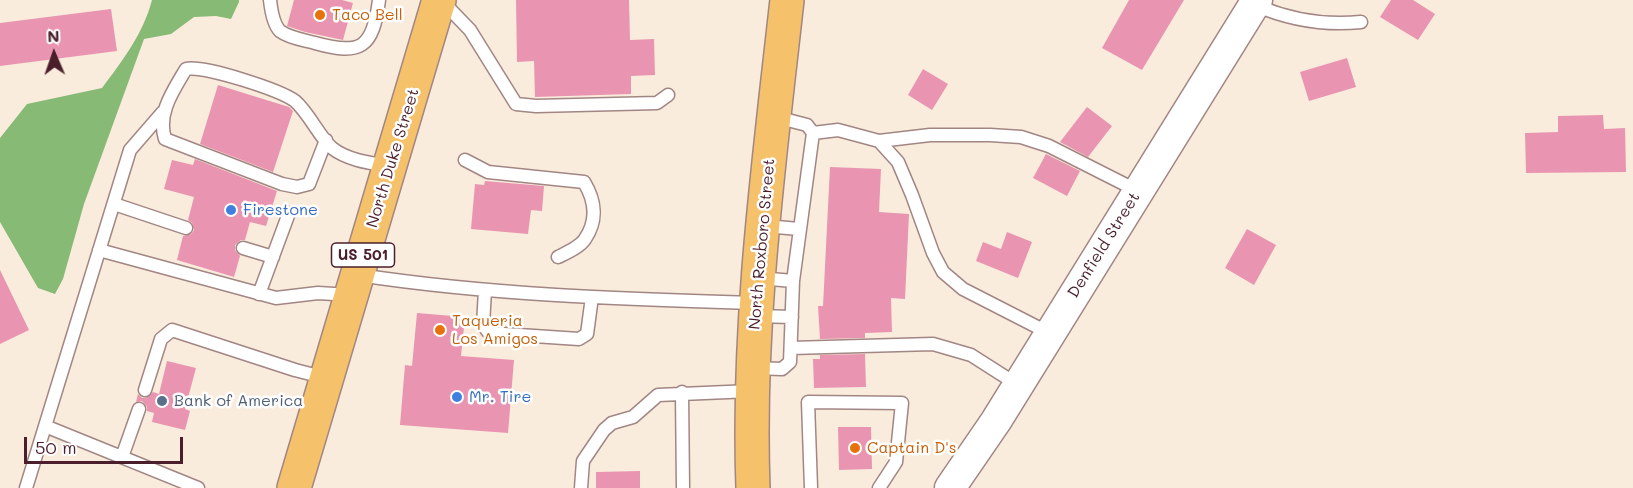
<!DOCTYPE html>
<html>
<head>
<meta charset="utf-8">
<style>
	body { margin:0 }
	#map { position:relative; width:1633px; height:488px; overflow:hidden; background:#f9ecdc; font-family:Mali,sans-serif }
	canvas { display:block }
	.north { position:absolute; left:24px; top:24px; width:60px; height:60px; -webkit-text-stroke:4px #fff; paint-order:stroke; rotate:358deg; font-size:16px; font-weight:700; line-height:24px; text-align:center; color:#4a1f2b }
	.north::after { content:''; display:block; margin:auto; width:21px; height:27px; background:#4a1f2b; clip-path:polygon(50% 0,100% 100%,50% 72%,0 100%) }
	.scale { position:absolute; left:24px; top:437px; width:159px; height:27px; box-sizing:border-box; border:3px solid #4a1f2b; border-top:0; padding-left:8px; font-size:18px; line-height:21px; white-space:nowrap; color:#4a1f2b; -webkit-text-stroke:4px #fff; paint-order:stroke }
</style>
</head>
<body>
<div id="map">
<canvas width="1633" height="488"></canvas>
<div class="north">N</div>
<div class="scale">50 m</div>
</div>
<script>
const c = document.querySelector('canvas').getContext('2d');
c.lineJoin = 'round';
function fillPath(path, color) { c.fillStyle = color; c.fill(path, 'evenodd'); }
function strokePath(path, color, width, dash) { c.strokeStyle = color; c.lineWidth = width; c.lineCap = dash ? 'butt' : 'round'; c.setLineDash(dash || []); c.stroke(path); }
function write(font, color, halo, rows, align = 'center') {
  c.font = font + ' Mali,sans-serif'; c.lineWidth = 5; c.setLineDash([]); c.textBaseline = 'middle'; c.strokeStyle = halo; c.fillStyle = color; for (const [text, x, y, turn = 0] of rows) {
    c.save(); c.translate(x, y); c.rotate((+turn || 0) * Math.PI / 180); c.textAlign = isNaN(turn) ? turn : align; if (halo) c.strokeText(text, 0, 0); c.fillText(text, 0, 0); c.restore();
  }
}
fillPath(new Path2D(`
	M 152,0 L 239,0 L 239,2 L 231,19 L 216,16 L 194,17 L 171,34 L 144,39 L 84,204 L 63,279 L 55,294 L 38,288 L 0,222 L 0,138 L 27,104 L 102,88 C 123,60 143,34 152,0 Z`), '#86ba75');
fillPath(new Path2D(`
	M 294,0 L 342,0 L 353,3 L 343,40 L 305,32 L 287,26 Z
	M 516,0 L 629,0 L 630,40 L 654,39 L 655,75 L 631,76 L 631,94 L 535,97 L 534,61 L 517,62 Z
	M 1129,0 L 1184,0 L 1142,70 L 1102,48 Z
	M 1391,0 L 1413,0 L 1435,14 L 1418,40 L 1380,17 Z
	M 111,9 L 117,51 L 0,66 L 0,23 Z
	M 1347,58 L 1356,87 L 1309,101 L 1300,72 Z
	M 923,69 L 948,84 L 932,110 L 908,95 Z
	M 218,85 L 289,107 L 293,111 L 273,172 L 200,144 Z
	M 1087,107 L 1112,126 L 1088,157 L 1060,142 Z
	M 1603,115 L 1604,129 L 1625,128 L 1626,172 L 1526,173 L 1525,133 L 1558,132 L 1558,116 Z
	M 1046,154 L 1080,171 L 1067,196 L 1033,178 Z
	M 195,159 L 277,191 L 266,226 L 250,222 L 245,240 L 241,240 L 235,245 L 235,250 L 240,256 L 234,277 L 177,260 L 183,236 L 191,234 L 194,230 L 192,223 L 188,220 L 194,197 L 164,189 L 172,160 L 193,165 Z
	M 830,167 L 881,169 L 879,212 L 909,214 L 905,299 L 891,298 L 892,332 L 865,333 L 865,338 L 820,339 L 818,306 L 823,306 Z
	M 485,181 L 544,186 L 542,211 L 531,210 L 528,234 L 471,229 L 475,184 L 484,185 Z
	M 1247,229 L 1276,245 L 1254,285 L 1225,268 Z
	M 1007,232 L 1032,242 L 1018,278 L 976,261 L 983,242 L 1001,249 Z
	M 0,270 L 29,330 L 0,344 Z
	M 417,313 L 465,317 L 461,356 L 514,360 L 508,433 L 400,425 L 405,365 L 412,366 Z
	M 865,354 L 866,387 L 814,388 L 813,359 L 820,359 L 820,355 Z
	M 167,361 L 196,368 L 185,409 L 190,411 L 185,430 L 152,422 L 154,413 L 147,411 L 147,407 L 142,401 L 136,402 L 138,394 L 142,398 L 146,398 L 153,392 L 159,394 Z
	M 838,427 L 871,427 L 872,469 L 839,470 Z
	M 640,471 L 640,488 L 596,488 L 596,472 Z`), '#e995b2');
const service = new Path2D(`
	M 270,0 C 271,9 273,24 280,31 C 289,38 304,40 315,43 C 361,56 373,48 379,0
	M 442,1 L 470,30 L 516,104 L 536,106 L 657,103 L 668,95
	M 1255,5 C 1290,20 1323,26 1361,22
	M 813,133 L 838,130 L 879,141 L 898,162 L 912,195 L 933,253 L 943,272 L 963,289 L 1049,333
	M 326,140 L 309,184 L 297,187 L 282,184 L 165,139 C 157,113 173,91 186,69 C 204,65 280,90 295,101 C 309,113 320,138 332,148 C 347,160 370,163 389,166
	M 879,141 L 930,135 L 990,135 L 1021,137 L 1049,146 L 1138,191
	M 465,160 L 488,172 L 584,182 C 595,200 598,220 585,239 C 580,247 566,253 558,257
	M 114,204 L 186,228
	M 765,226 L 799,229
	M 243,248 L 273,257
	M 99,250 L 276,298 L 318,293 L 350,295
	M 359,275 C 490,295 622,299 754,303
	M 759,278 L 793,281 L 813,133 L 807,125 L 776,117
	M 485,290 L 483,325 L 489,333 L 579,339 L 587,334 L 592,297
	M 259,294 L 289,213
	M 756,316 L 792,317
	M 791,348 L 933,344 L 971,355 L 1018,385
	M 754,368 L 782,369 L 790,362 L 793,281
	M 145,390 L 161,339 L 172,330 L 295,370 L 326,378
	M 682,392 L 683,488
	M 45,426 L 198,488
	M 122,457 L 139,409
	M 26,488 L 130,150 L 163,112
	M 581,488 L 583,461 L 604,430 L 612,423 L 633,417 L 658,395 L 751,391
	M 811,488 L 808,402 L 902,403 L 896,462 L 879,488`);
const tertiary = new Path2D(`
	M 950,488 L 996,421 L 1257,0`);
const primary = new Path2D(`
	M 753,488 C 747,325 769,162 787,0`);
const trunk = new Path2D(`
	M 294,488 L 439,0`);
strokePath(service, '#a28684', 15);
strokePath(tertiary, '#a28684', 33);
strokePath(primary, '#a28684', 36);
strokePath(trunk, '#a28684', 36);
strokePath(service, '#fff', 12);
strokePath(tertiary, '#fff', 30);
strokePath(primary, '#f5c16b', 33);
strokePath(trunk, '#f5c16b', 33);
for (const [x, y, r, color] of [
	[320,15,6,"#e8710a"],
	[231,210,6,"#3f7fe0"],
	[440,330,6,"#e8710a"],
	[457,397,6,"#3f7fe0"],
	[162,401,6,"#5c6f8a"],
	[855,448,6,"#e8710a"]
]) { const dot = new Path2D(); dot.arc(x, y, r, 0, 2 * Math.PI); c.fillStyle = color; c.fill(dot); strokePath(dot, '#fff', 2); }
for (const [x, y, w] of [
	[363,255,63]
]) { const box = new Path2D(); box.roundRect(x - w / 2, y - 12, w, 24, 4.5); c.fillStyle = '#fff'; c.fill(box); strokePath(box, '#4a1f2b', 1.5); }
write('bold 15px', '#4a1f2b', null, [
	["US 501",363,255]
]);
write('16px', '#c56008', '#fff', [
	["Taco Bell",332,15],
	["Taqueria",452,321],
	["Los Amigos",452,339],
	["Captain D's",867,448]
], 'left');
write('16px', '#4a1f2b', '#fff', [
	["North Duke Street",393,158,-73],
	["North Roxboro Street",762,244,-85],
	["Denfield Street",1104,245,-58]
]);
write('16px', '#366cbe', '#fff', [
	["Firestone",243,210],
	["Mr. Tire",469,397]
], 'left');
write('16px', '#4e5e75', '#fff', [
	["Bank of America",174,401]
], 'left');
</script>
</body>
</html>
